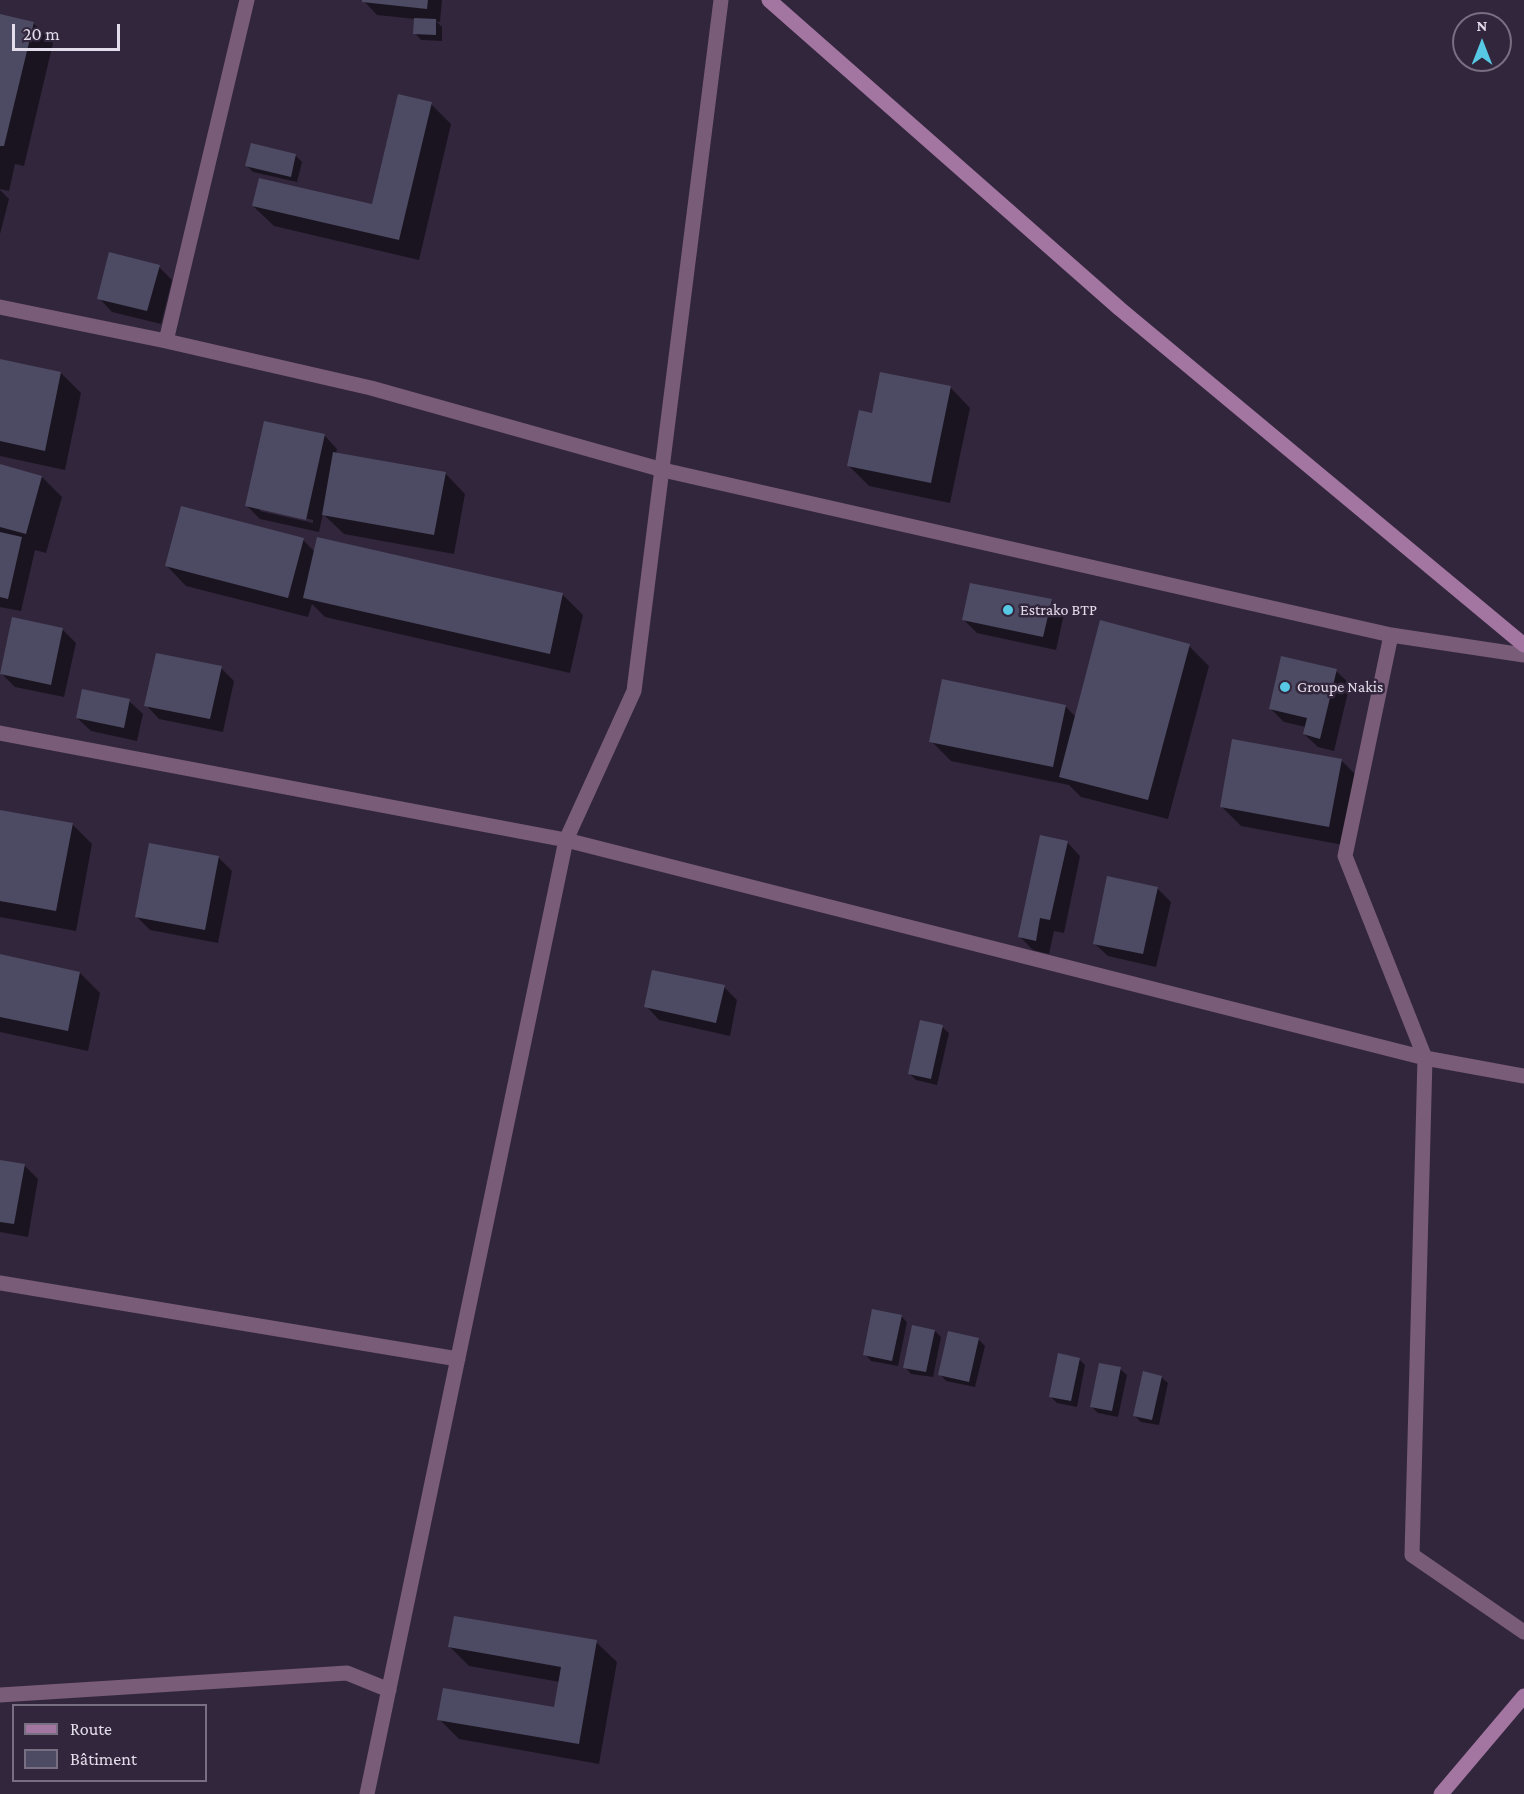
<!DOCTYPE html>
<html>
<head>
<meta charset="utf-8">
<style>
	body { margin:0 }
	#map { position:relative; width:1524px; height:1794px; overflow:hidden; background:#32263c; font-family:"Crimson Pro",serif }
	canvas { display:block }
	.legend { position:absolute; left:12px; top:1704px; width:195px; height:78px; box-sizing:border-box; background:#32263c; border:2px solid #796f82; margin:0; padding:8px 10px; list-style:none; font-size:18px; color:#e3dcea }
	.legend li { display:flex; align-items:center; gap:12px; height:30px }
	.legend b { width:30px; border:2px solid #796f82 }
	.north { position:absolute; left:1452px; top:12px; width:60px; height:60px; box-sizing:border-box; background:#32263c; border:2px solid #796f82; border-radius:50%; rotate:0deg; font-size:16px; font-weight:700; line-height:24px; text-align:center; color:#e3dcea }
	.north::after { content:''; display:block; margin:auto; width:21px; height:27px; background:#58c9e4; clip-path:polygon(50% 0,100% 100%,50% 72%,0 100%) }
	.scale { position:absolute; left:12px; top:24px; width:108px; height:27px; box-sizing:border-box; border:3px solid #e3dcea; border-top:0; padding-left:8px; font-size:18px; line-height:21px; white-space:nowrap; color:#e3dcea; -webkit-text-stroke:4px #32263c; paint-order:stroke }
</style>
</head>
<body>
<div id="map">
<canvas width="1524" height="1794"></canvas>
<ul class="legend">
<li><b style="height:8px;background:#a376a2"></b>Route</li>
<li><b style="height:16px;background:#4d4a63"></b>Bâtiment</li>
</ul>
<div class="north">N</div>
<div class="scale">20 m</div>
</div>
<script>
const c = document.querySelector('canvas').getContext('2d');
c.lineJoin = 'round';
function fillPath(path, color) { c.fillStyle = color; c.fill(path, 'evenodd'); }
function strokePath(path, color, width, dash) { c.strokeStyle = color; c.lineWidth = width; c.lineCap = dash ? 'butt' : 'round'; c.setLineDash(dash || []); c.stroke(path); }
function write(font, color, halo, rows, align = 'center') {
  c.font = font + ' "Crimson Pro",serif'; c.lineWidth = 5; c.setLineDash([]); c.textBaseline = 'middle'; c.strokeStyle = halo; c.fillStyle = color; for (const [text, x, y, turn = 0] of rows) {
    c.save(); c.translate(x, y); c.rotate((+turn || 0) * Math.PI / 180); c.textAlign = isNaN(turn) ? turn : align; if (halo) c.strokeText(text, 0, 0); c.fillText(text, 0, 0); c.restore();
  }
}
fillPath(new Path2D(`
	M 363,0 L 442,0 L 440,22 L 436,21 L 442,27 L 442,41 L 421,40 L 415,33 L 415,19 L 377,15 Z
	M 0,15 L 33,23 L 53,43 L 24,166 L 15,164 L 9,191 L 0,189 Z
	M 431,104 L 451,124 L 419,260 L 274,226 L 253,206 L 373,206 Z
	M 296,156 L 302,162 L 297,182 L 253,172 L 247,166 Z
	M 0,190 L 9,199 L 0,234 Z
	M 159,267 L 172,280 L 161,324 L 112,312 L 99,298 Z
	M 0,360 L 61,373 L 81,393 L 65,470 L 0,456 Z
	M 950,387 L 970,408 L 950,503 L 869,486 L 849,466 L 873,415 Z
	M 324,435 L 337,449 L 336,454 L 445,473 L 465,494 L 454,554 L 344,534 L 323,514 L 319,532 L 260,519 L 247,506 ZM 260,508 L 313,520 L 313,523 L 260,511 Z
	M 0,466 L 42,477 L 62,497 L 46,553 L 35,550 L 21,611 L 0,607 Z
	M 303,540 L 315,552 L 563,595 L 583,615 L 570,673 L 325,617 L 312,604 L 308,617 L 186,586 L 166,565 Z
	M 1051,601 L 1064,614 L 1056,650 L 977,633 L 964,620 Z
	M 62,629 L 76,643 L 64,697 L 15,687 L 2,674 Z
	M 1189,646 L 1209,666 L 1168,819 L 1081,797 L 1069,785 L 951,761 L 931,741 L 1065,706 L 1076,717 Z
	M 221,668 L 234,681 L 223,732 L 159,719 L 146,705 Z
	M 1336,671 L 1350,684 L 1334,751 L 1318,747 L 1304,734 L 1306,727 L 1284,722 L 1270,708 Z
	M 129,701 L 143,714 L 137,741 L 91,731 L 77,718 Z
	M 1342,761 L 1362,781 L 1349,846 L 1241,826 L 1221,806 Z
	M 0,811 L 72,824 L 92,844 L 76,931 L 0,917 Z
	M 1067,842 L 1080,856 L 1064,933 L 1054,931 L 1049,954 L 1033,950 L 1019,936 Z
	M 218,857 L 232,871 L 218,943 L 150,930 L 137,917 Z
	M 1157,888 L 1171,902 L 1156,967 L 1108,956 L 1094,943 Z
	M 0,956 L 80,973 L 100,993 L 88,1051 L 0,1032 Z
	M 724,987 L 737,1000 L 730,1036 L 659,1020 L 646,1006 Z
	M 942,1027 L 949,1033 L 937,1085 L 916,1080 L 910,1074 Z
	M 0,1161 L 24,1165 L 38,1179 L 28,1237 L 0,1232 Z
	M 901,1316 L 907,1322 L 898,1366 L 871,1361 L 865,1354 Z
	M 935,1331 L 941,1337 L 933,1377 L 911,1374 L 905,1367 Z
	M 978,1339 L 985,1346 L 975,1387 L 946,1381 L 940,1374 Z
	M 1079,1359 L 1085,1365 L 1077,1407 L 1057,1403 L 1051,1397 Z
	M 1120,1369 L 1127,1375 L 1118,1417 L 1098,1413 L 1092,1407 Z
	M 1161,1377 L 1168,1383 L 1159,1425 L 1141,1422 L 1135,1416 Z
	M 596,1642 L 617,1662 L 599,1764 L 459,1739 L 439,1719 L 555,1709 L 560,1682 L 469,1666 L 449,1646 Z`), '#0007');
fillPath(new Path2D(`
	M 362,0 L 428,0 L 427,9 L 362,2 Z
	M 0,14 L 34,22 L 4,146 L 0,146 Z
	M 414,18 L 436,19 L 436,35 L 413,34 Z
	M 398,94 L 432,102 L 399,240 L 252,206 L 259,178 L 372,204 Z
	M 251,143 L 296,154 L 291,177 L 245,166 Z
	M 109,252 L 160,265 L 147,311 L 97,299 Z
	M 0,359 L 61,372 L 45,451 L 0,441 Z
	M 880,372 L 951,386 L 931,483 L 847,466 L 859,410 L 872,413 Z
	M 264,421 L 325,434 L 306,520 L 245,506 Z
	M 333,452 L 446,472 L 434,535 L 322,515 Z
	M 0,464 L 42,476 L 26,534 L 0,527 Z
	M 181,506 L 304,538 L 288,598 L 165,566 Z
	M 0,532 L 22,537 L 8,599 L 0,597 Z
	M 317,537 L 563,593 L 550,654 L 303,598 Z
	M 970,583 L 1052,599 L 1043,637 L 962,620 Z
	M 12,617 L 63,628 L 51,685 L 0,674 Z
	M 1100,620 L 1190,644 L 1148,800 L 1059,777 Z
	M 156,653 L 222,666 L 210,719 L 144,706 Z
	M 1281,656 L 1337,669 L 1320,739 L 1303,734 L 1307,718 L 1269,709 Z
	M 942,679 L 1066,705 L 1053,767 L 929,742 Z
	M 82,689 L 130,699 L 124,728 L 76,718 Z
	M 1232,739 L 1342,759 L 1329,827 L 1220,807 Z
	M 0,810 L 73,823 L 56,911 L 0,901 Z
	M 1040,835 L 1068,841 L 1050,920 L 1040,918 L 1036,941 L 1018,937 Z
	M 149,843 L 219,856 L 205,930 L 135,917 Z
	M 1107,876 L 1158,887 L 1143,954 L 1093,944 Z
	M 0,954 L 80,972 L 68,1031 L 0,1017 Z
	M 652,970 L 725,985 L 716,1023 L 644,1007 Z
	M 920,1020 L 943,1025 L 931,1079 L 908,1074 Z
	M 0,1160 L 25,1164 L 14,1224 L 0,1222 Z
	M 872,1309 L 902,1315 L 892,1361 L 863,1355 Z
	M 912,1325 L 935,1330 L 926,1372 L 903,1368 Z
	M 948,1331 L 979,1338 L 969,1382 L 938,1375 Z
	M 1058,1353 L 1080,1358 L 1071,1401 L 1049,1397 Z
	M 1099,1363 L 1121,1367 L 1112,1411 L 1090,1407 Z
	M 1143,1371 L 1162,1376 L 1152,1420 L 1133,1416 Z
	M 454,1616 L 597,1640 L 579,1744 L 437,1720 L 443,1688 L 554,1707 L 561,1667 L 448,1647 Z`), '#4d4a63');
strokePath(new Path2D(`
	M 0,307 L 166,341 L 371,388 L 663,470 L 1391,635 L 1524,655
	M 166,341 L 247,0
	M 1391,635 L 1345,856 L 1425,1058 L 1412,1555 L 1524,1632
	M 0,733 L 566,840 L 1425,1058 L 1524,1076
	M 0,1283 L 458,1359
	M 0,1695 L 347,1673 L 389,1690
	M 367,1794 L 566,840 L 634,691 L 721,0`), '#795c78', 15);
strokePath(new Path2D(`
	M 769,0 L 1120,309 L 1524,645
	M 1441,1794 L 1524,1696`), '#a376a2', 15);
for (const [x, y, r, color] of [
	[1008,610,6,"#58c9e4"],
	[1285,687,6,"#58c9e4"]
]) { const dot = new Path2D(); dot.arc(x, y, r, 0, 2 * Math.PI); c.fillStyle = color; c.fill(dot); strokePath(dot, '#32263c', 2); }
write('16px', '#e3dcea', '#32263c', [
	["Estrako BTP",1020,610],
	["Groupe Nakis",1297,687]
], 'left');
</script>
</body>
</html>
